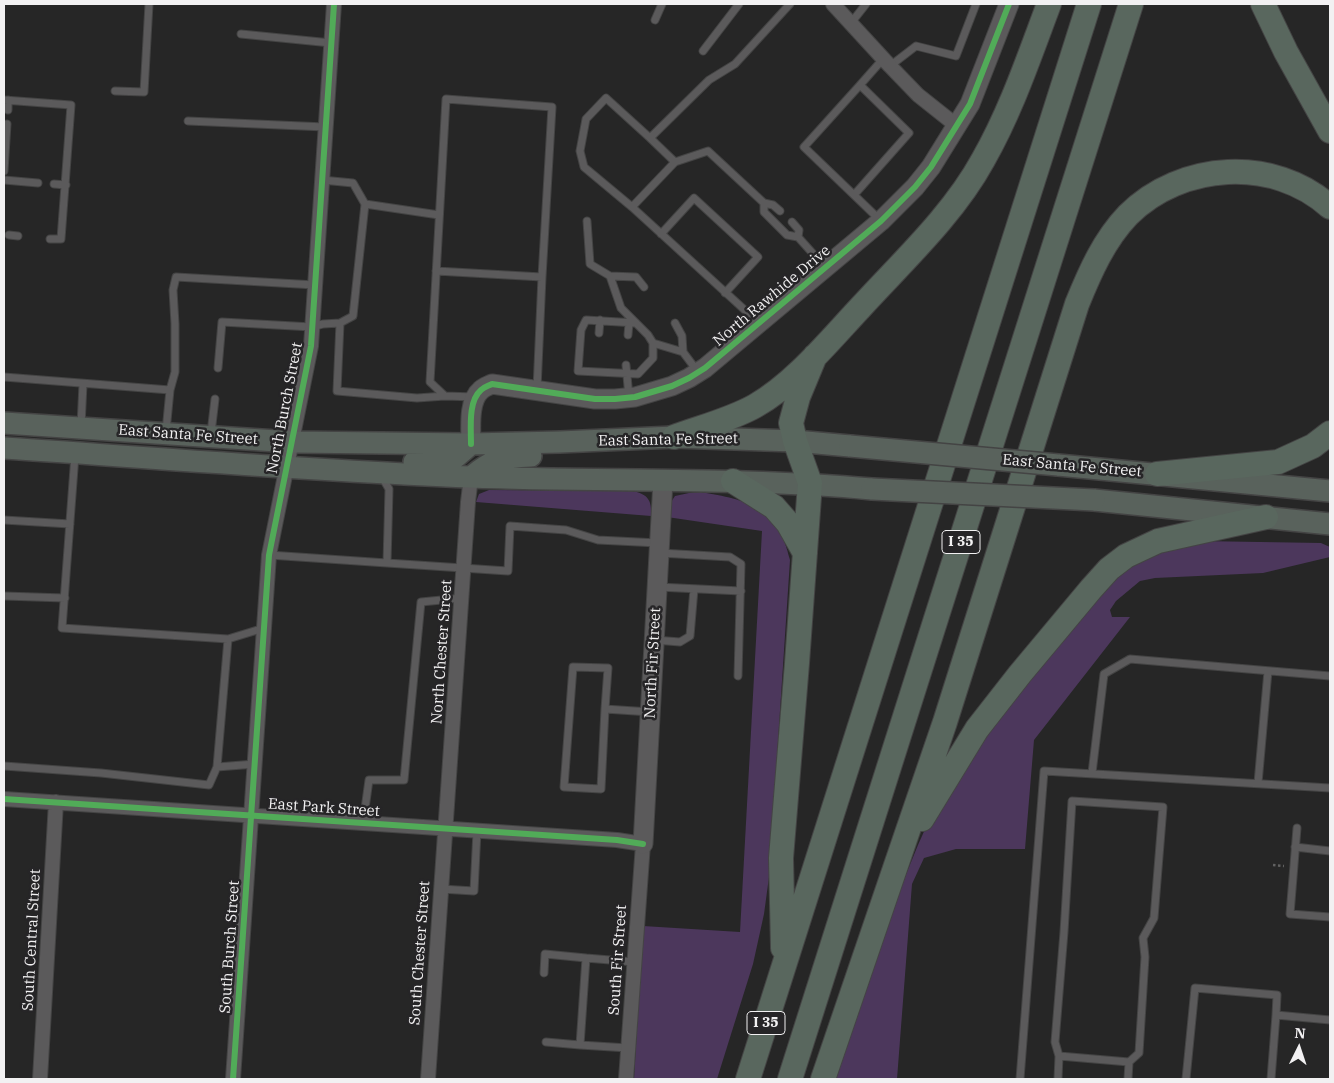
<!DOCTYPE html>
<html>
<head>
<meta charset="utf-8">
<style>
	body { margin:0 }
	#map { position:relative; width:1334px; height:1083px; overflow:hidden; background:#262626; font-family:"IBM Plex Serif",serif }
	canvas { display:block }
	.frame { position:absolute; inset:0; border:5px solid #f2f1f2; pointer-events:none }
	.north { position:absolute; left:1274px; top:1023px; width:50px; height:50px; -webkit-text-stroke:4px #262527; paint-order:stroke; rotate:4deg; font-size:14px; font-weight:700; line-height:20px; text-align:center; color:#f2f1f2 }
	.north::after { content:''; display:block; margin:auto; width:18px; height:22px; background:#f2f1f2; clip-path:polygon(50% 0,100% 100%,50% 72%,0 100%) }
</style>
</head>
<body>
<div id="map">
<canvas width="1334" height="1083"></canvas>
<div class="frame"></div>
<div class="north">N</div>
</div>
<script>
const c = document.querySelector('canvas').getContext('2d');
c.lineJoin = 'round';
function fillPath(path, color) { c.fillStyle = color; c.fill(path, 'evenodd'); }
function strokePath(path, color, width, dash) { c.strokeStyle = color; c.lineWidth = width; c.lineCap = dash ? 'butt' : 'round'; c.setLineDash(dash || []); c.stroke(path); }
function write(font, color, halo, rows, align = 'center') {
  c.font = font + ' "IBM Plex Serif",serif'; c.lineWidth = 5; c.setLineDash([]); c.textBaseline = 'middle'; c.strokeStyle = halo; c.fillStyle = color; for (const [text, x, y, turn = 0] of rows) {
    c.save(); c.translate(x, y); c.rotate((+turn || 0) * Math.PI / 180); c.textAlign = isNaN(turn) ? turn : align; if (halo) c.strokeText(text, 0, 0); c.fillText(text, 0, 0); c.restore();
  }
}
fillPath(new Path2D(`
	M 489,490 L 632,491 C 648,494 652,500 651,516 L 476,502 L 479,494 Z
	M 700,492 C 749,500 778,507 790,560 L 769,877 L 764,914 L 753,964 L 717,1079 L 634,1079 L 643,926 L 740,932 L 762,531 L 667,517 L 671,502 L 675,496 L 689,493 Z
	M 1199,541 L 1321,543 L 1330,547 L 1330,557 L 1263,573 L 1155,578 L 1140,581 L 1116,601 L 1110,610 L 1112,617 L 1130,617 L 1034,740 L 1025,849 L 956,849 L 924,858 L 912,884 L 897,1079 L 831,1079 L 898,894 L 918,845 L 930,818 L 971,752 L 1107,585 L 1150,552 Z`), '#4c375c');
const lane = new Path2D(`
	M 655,20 L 662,4
	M 851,23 L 866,4
	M 241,34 L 331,43
	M 703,51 L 739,4
	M 890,66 L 916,46 L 956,56 L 976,4
	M 115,91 L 144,92 L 149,4
	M 4,100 L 71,105 L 61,239 L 50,239
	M 8,110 L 8,100
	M 188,121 L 325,127
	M 675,162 L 708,151 L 764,203 L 764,212 L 787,235 L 798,237 L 825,267
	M 4,171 L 7,124
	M 4,180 L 38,183
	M 322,180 L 353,183 L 365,204 L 439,215
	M 54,184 L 66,185
	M 854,195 L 804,147 L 860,85
	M 764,203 L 773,205 L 780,211
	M 632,207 L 584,167 L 580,151 L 586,119 L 606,98 L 650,138
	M 587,221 L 590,264 L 610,276 L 621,308 L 648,335 L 653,343 L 653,358 L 638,374 L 578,371 L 581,330 L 586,320 L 636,323
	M 881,221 L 854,195 L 909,133 L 860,85 L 883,59
	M 792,222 L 799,230 L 798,237
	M 661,234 L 694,198 L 758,257 L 725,293
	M 9,235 L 18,236
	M 436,271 L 542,277 L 537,389
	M 610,276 L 636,277 L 644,287
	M 340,323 L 353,316 L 365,204
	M 675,323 L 682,336 L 683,352
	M 759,323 L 632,207 L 675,162 L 650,138 L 709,80 L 735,64 L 790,4
	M 599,333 L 600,320
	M 628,335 L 629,323
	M 653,343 L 683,352 L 698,372
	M 626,365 L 629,397
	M 218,368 L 222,322 L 312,327 L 323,324 L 340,323 L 337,391 L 417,398 L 445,396
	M 4,377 L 170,390
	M 475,397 L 445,396 L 430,382 L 446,99 L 552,107 L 542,277
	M 81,426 L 83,384
	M 166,431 L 170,390 L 175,372 L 175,324 L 173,290 L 176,277 L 315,285
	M 211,433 L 215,399
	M 75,455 L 62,628 L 228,639 L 264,628
	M 382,477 L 389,489 L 387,563 L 508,571 L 510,526 L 566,530 L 598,540 L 658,543
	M 4,520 L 70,524
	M 660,553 L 730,557 L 741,564 L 738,676
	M 269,555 L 387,563
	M 658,587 L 741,591
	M 4,596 L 65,598
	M 655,640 L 680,642 L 690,636 L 694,589
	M 605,709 L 608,668 L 573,667 L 564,787 L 601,789 L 605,709 L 650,712
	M 4,766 L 101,773 L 209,785 L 217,767 L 255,764
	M 217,767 L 228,639
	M 1092,773 L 1104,674 L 1130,659 L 1330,676
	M 1258,783 L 1268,671
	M 363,823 L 369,780 L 404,780 L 421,602 L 462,598
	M 1297,828 L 1290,914 L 1330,917
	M 1295,847 L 1330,851
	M 441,889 L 474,891 L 477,831
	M 544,973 L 545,954 L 586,958
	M 546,1042 L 580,1045 L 586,958 L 634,962
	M 580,1045 L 628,1048
	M 1059,1056 L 1129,1062
	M 1020,1079 L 1044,771 L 1330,788
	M 1058,1079 L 1059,1056 L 1055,1042 L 1064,932 L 1072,801 L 1163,807 L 1154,918 L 1143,938 L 1145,957 L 1139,1053 L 1129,1062 L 1128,1079
	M 1186,1079 L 1195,988 L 1277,995 L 1276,1015 L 1330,1020
	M 1271,1079 L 1276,1015`);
const street = new Path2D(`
	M 833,4 L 890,66 L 918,95 L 957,126
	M 4,799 L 617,840 L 643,844 L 626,1079
	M 40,1079 L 56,802
	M 233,1079 L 269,555 L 311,346 L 334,4
	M 428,1079 L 468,502 L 471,477`);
const secondary = new Path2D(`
	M 471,444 C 471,428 468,401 481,390 C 484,387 488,386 492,384 L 595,399 L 615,399 L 635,397 L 672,386 L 689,378 L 705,368 L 881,221 L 915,187 L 931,167 L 970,104 L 1009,4
	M 643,844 L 663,481`);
const primary = new Path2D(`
	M 4,423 L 292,442 L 471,444 L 560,442 L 674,437 L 795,441 L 850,446
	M 4,448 C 159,458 315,471 470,477 C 604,482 739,477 872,489
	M 414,462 L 442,461 L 456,457 L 471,444
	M 1058,465 L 1330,491
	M 471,477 C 494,458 502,457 531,456
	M 1094,500 L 1330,524`);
const highway = new Path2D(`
	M 1263,4 L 1286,52 L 1330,131
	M 674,437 C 701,427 730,420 755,406 C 794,384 830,340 860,308 C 902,262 953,215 983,160 C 1011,111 1029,57 1049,4
	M 1157,474 L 1278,462 L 1313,446 L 1330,433
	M 733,481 L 774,507 L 788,523 L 805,553
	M 922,819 L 977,729 L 1020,674 L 1091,589 L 1109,569 L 1126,556 L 1158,541 L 1266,517
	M 783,948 L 781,858 L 797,663 L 810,483 L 795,441 L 791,423 L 798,397 L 815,356
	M 748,1079 L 1089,4
	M 790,1079 L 1131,4
	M 823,1079 L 945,722 L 1077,304 C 1090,272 1104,240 1128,215 C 1181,162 1274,156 1330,207`);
strokePath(lane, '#444', 9);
strokePath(street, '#444', 16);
strokePath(secondary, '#444', 21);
strokePath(primary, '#444', 24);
strokePath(highway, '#444', 26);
strokePath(new Path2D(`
	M 1273,865 L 1284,866`), '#616161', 2.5, [2.5, 2.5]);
strokePath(lane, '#5b5a5b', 7);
strokePath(street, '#5b5a5b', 14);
strokePath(secondary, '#5b5a5b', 19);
strokePath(primary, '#59625c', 21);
strokePath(highway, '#59675e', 24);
const primaryBridge = new Path2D(`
	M 850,446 L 1058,465
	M 872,489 L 1094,500`);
strokePath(primaryBridge, '#444', 24, []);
strokePath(primaryBridge, '#59625c', 21);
strokePath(new Path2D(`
	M 471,444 C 471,428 468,401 481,390 C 484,387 488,386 492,384 L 595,399 L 615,399 L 635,397 L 672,386 L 689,378 L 705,368 L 881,221 L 915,187 L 931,167 L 970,104 L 1009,4
	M 4,799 L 617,840 L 643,844
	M 233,1079 L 269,555 L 311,346 L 334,4`), '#51ab58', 6);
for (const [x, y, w] of [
	[961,542,38],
	[766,1023,38]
]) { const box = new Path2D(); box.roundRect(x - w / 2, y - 11.5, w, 23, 4); c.fillStyle = '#262527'; c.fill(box); strokePath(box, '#f2f1f2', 1); }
write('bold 14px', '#f2f1f2', null, [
	["I 35",961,542],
	["I 35",766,1023]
]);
write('15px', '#f2f1f2', '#262527', [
	["North Rawhide Drive",772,296,-40],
	["North Burch Street",285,408,-79],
	["East Santa Fe Street",188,435,4],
	["East Santa Fe Street",668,440,-1],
	["East Santa Fe Street",1072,466,5],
	["North Chester Street",442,652,-86],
	["North Fir Street",653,663,-87],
	["East Park Street",324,808,4],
	["South Central Street",32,940,-87],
	["South Burch Street",230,947,-86],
	["South Chester Street",420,953,-86],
	["South Fir Street",618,960,-86]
]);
</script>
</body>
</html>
